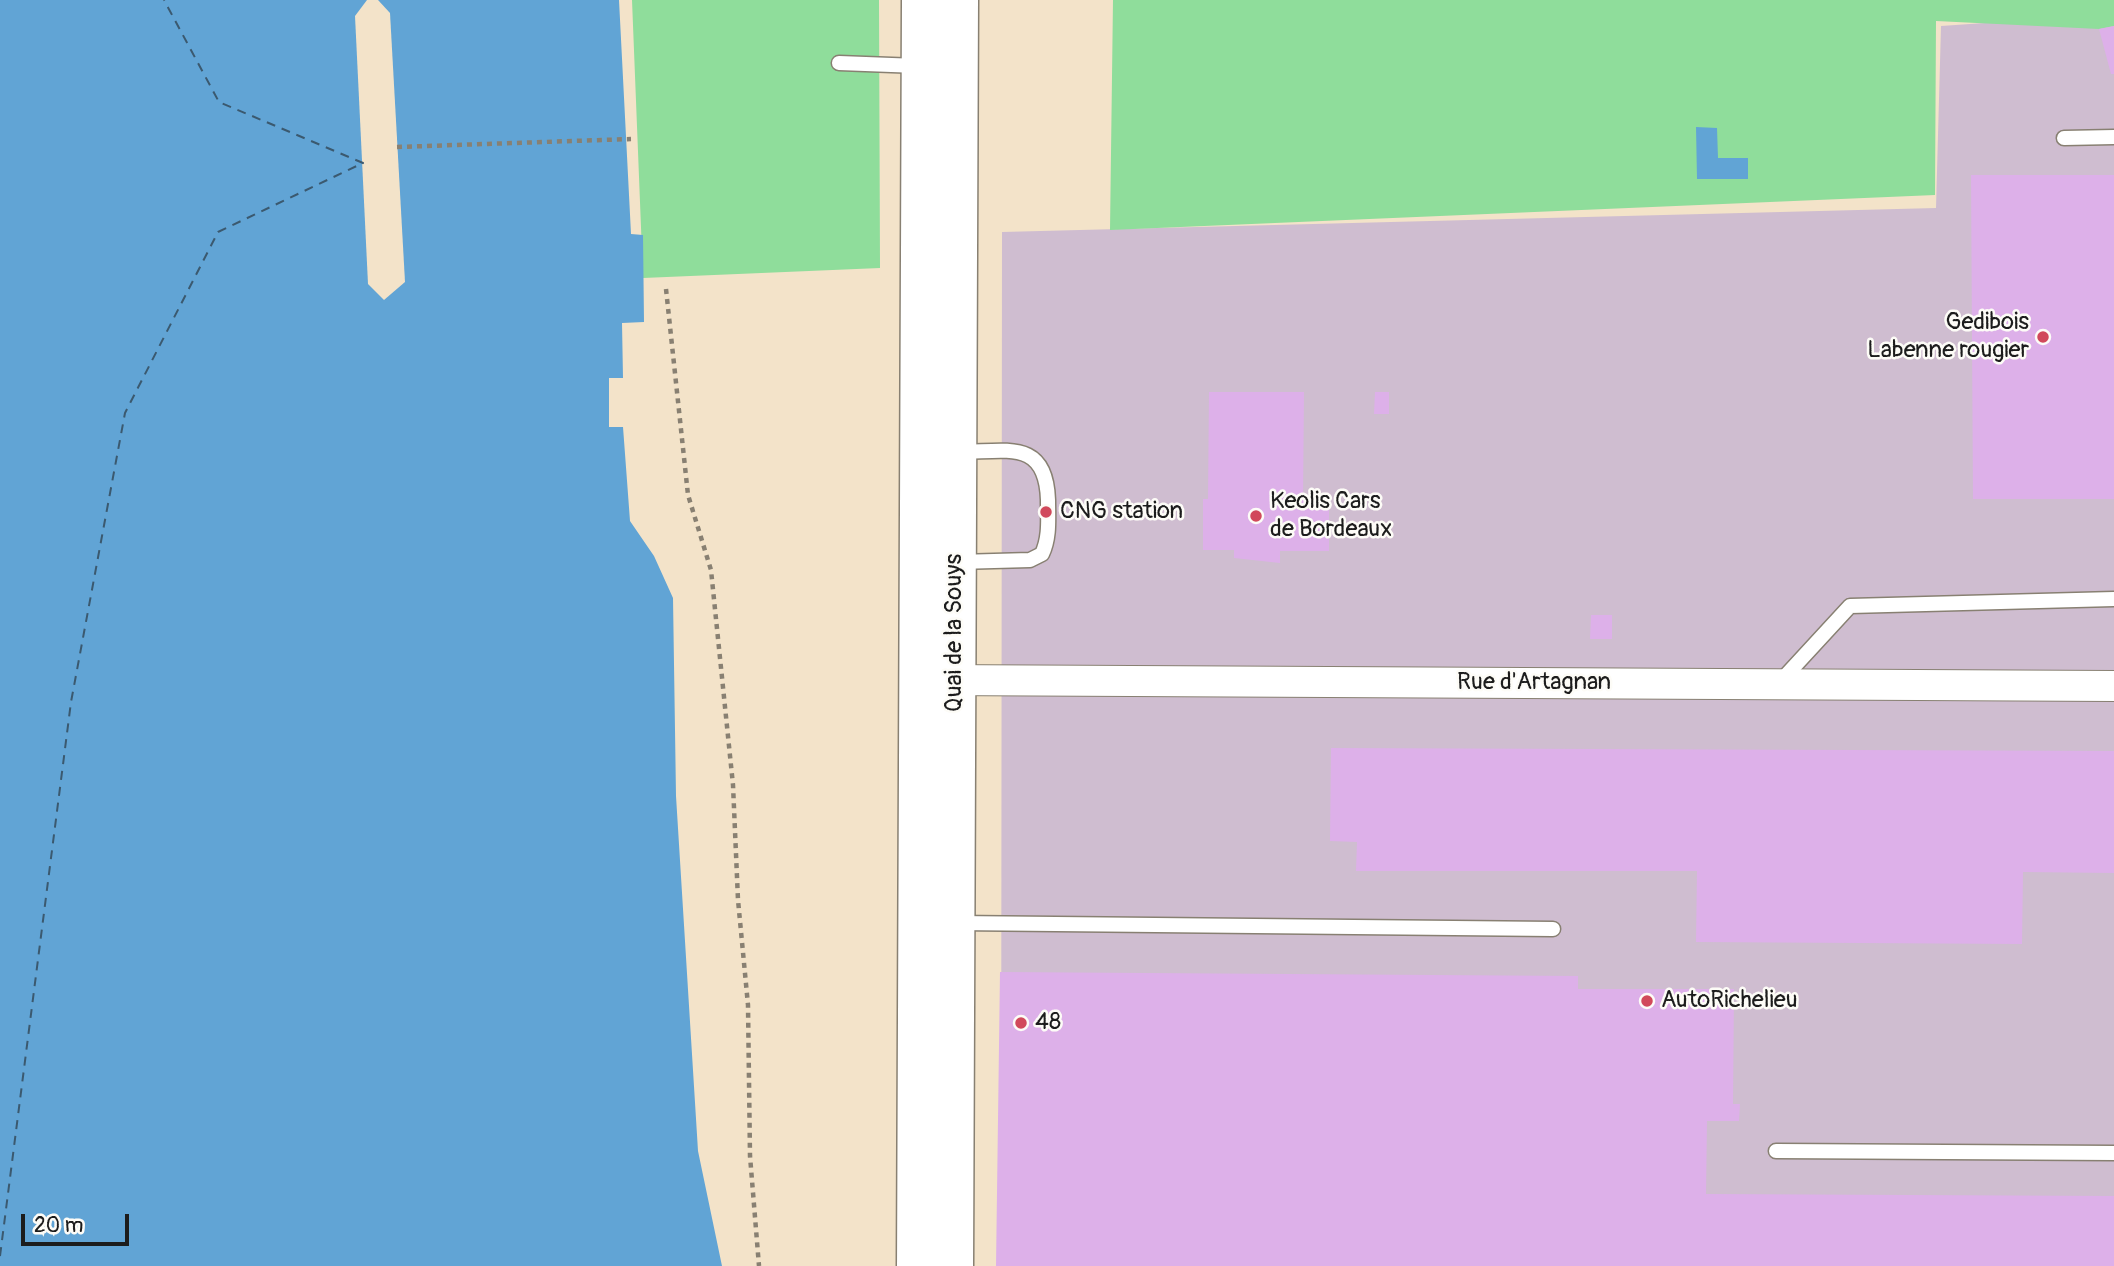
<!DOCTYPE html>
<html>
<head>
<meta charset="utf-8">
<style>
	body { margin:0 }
	#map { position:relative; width:2114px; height:1266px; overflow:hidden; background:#f3e3c9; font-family:Pangolin,sans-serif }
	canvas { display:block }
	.scale { position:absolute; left:21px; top:1214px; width:108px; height:32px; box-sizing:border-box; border:4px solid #1c1c1c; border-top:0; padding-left:9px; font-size:21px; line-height:24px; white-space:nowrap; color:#1c1c1c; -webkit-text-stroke:5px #fdfcf7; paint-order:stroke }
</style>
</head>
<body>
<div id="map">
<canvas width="2114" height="1266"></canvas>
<div class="scale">20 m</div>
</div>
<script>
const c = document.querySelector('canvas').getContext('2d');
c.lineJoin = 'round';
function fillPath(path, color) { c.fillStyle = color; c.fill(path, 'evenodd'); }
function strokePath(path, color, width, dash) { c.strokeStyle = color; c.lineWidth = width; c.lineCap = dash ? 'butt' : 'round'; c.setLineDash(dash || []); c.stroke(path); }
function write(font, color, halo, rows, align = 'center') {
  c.font = font + ' Pangolin,sans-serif'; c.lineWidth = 5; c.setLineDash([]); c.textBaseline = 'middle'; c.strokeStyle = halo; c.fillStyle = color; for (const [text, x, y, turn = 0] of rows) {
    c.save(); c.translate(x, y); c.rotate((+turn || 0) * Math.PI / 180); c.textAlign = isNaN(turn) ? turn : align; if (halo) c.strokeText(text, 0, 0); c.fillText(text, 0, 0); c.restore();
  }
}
fillPath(new Path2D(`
	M 2114,14 L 2114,1266 L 1001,1266 L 1002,232 L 1936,208 L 1941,26 Z`), '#cfbdd0');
fillPath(new Path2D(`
	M 632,0 L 879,0 L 880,268 L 643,278 Z
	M 1113,0 L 2114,0 L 2114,26 L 2099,29 L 1936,21 L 1935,195 L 1110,230 Z`), '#8fdd9b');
fillPath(new Path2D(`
	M 0,0 L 619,0 L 631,234 L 643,235 L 644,322 L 622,323 L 623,378 L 609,378 L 609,427 L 623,427 L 630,521 L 654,556 L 673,598 L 676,796 L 698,1151 L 722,1266 L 0,1266 Z
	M 1696,127 L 1717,128 L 1718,158 L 1748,158 L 1748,179 L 1697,179 Z`), '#61a4d5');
fillPath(new Path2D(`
	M 367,0 L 378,0 L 390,13 L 405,282 L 384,300 L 368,284 L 355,16 Z`), '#f3e3c9');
strokePath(new Path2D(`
	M 0,1256 L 71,702 L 125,413 L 218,232 L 363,163 L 219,102 L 164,0`), '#3b596f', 2, [9, 7]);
fillPath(new Path2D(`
	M 2114,26 L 2114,74 L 2111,74 L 2099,29 Z
	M 1971,175 L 2114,175 L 2114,499 L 1973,499 Z
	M 1209,392 L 1304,392 L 1303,500 L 1329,500 L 1329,551 L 1280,551 L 1280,563 L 1234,558 L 1234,550 L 1203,550 L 1203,499 L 1208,499 Z
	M 1375,392 L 1389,392 L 1389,414 L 1374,414 Z
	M 1591,615 L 1612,615 L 1612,639 L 1590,639 Z
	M 1331,748 L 2114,751 L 2114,873 L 2023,872 L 2022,944 L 1696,942 L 1697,871 L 1356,871 L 1357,842 L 1330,841 Z
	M 1000,972 L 1578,976 L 1578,989 L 1734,989 L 1733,1104 L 1740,1104 L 1739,1121 L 1707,1121 L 1706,1194 L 2114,1196 L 2114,1266 L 996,1266 Z`), '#ddb0e9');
const service = new Path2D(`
	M 839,63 L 918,66
	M 2064,138 L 2114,137
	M 958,562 L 1030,560 L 1042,554 C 1050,537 1048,519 1048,500 C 1046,438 1006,452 959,452
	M 1779,683 L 1850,606 L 2114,599
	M 956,923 L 1553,929
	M 1776,1151 L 2114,1153`);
const minor = new Path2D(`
	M 935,680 L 2114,686`);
const secondary = new Path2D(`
	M 916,1266 L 921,0
	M 954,1266 L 959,0`);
strokePath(service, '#888072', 17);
strokePath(minor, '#888072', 32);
strokePath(secondary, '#888072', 41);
strokePath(new Path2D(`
	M 397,147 L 631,139
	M 666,289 L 688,495 L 711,570 L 733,785 L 738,900 L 748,1005 L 750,1156 L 759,1266`), '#888072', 4.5, [5, 5]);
strokePath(service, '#fff', 14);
strokePath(minor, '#fff', 30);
strokePath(secondary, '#fff', 38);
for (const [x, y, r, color] of [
	[2043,337,7,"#d1495b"],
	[1046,512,7,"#d1495b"],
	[1256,516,7,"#d1495b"],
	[1647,1001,7,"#d1495b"],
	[1021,1023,7,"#d1495b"]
]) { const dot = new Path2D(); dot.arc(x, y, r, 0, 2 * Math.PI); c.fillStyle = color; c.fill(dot); strokePath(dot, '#fdfcf7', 2.5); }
write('24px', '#1c1c1c', '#fdfcf7', [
	["Gedibois",2029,323,"right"],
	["Labenne rougier",2029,351,"right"],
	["Keolis Cars",1270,502],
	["de Bordeaux",1270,530],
	["CNG station",1060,512],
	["AutoRichelieu",1661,1001],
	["48",1035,1023]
], 'left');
write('24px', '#1c1c1c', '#fdfcf7', [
	["Quai de la Souys",955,633,-90],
	["Rue d'Artagnan",1534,683]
]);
</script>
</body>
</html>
